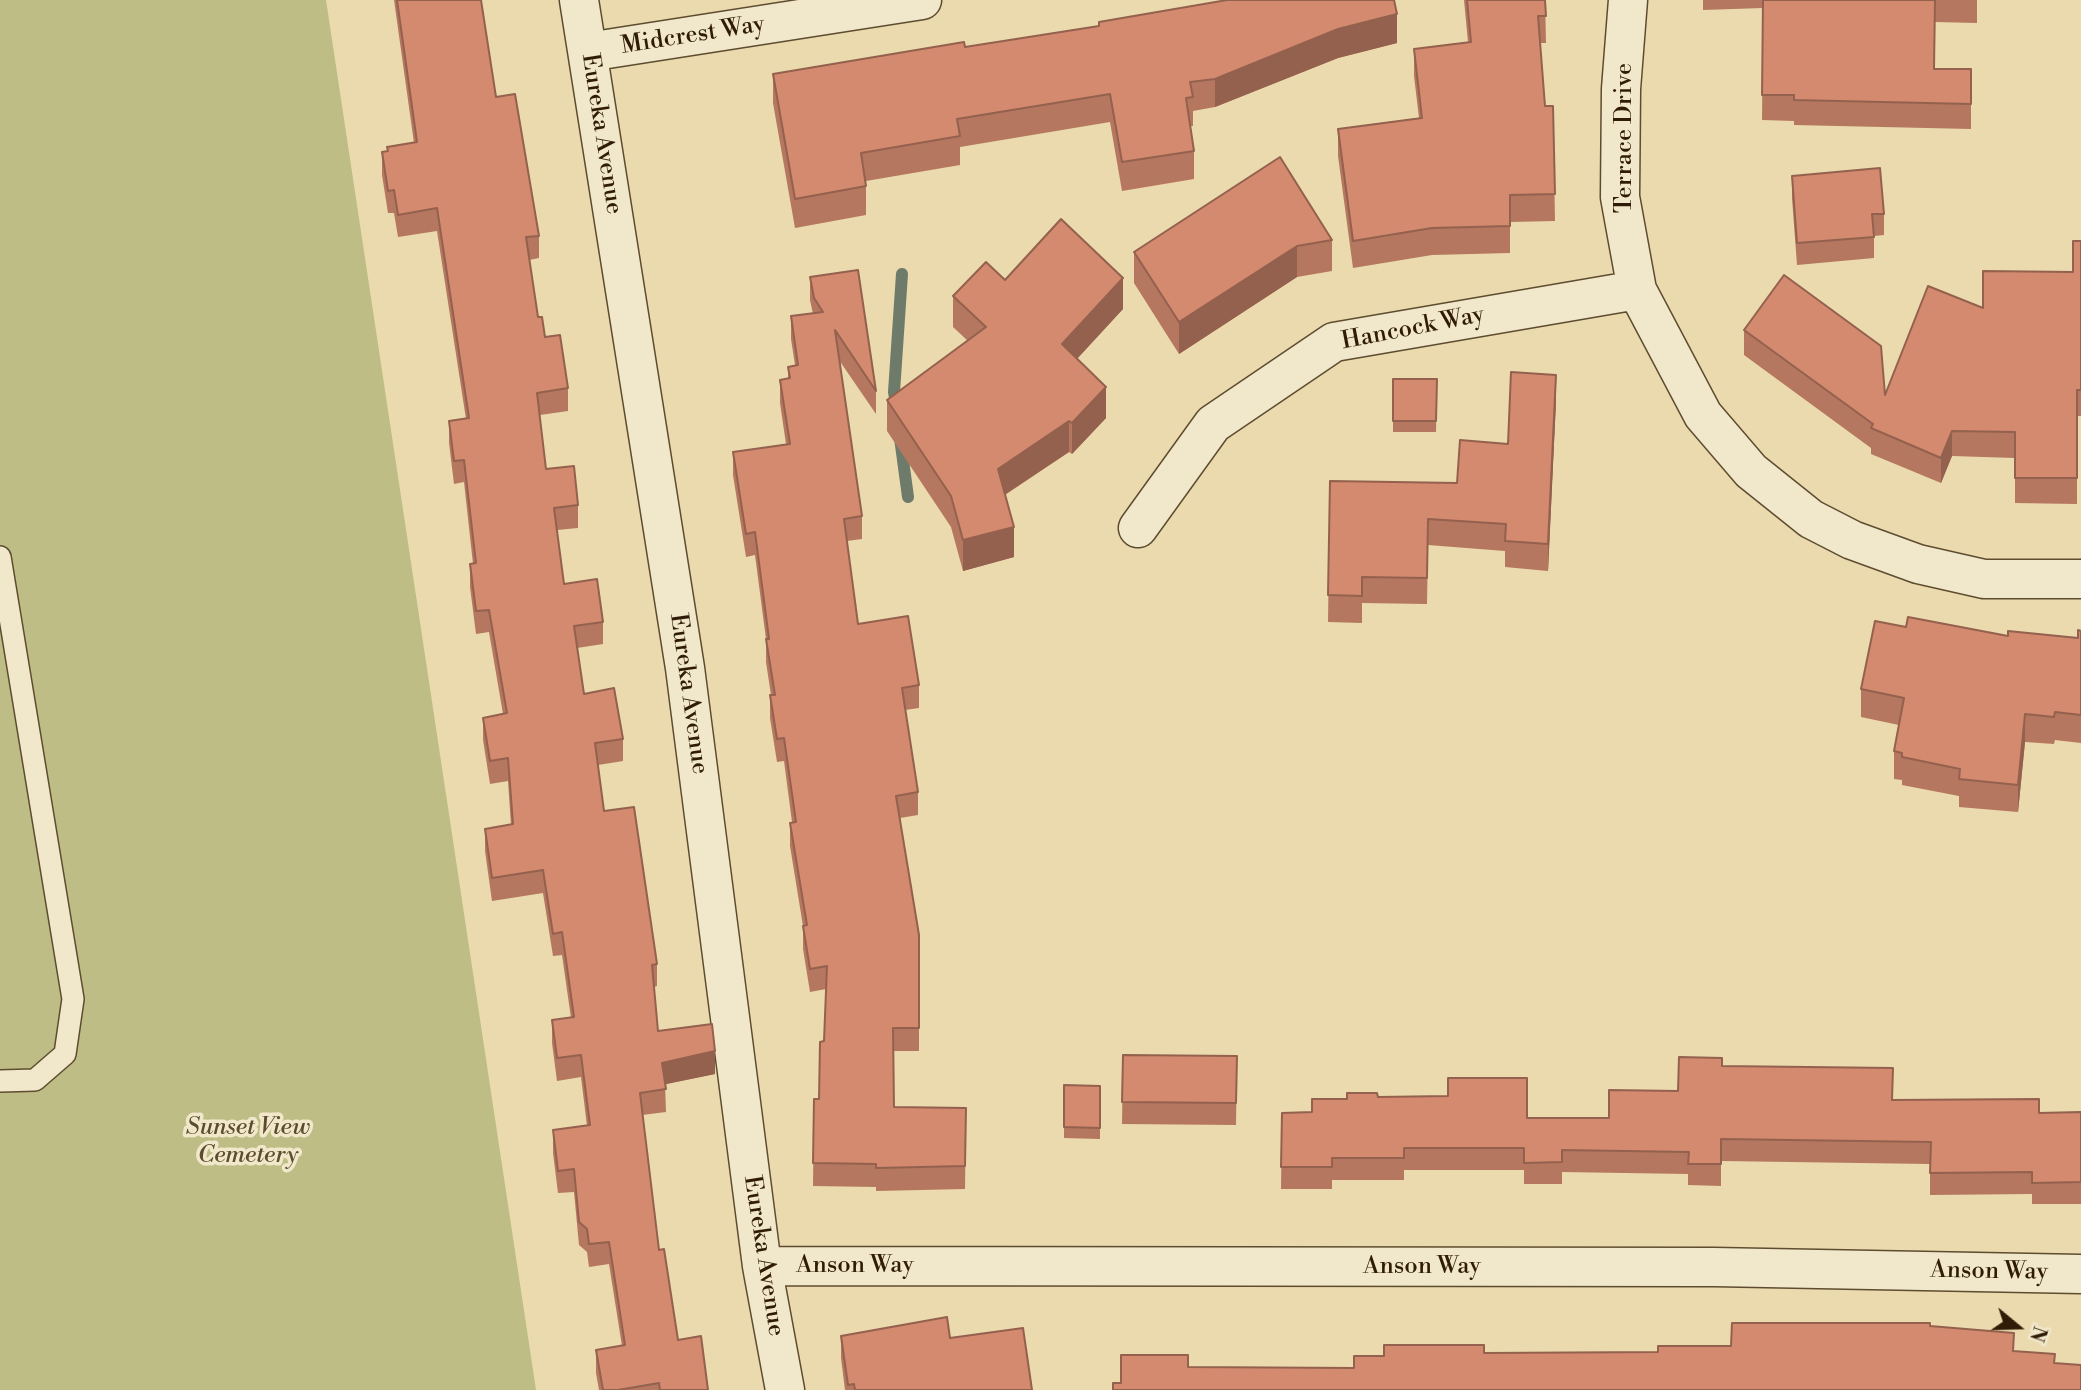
<!DOCTYPE html>
<html>
<head>
<meta charset="utf-8">
<style>
	body { margin:0 }
	#map { position:relative; width:2081px; height:1390px; overflow:hidden; background:#eadaad; font-family:"Libre Bodoni",serif }
	canvas { display:block }
	.north { position:absolute; left:1983px; top:1292px; width:70px; height:70px; -webkit-text-stroke:5px #f1e7ca; paint-order:stroke; rotate:109deg; font-size:19px; font-weight:700; line-height:28px; text-align:center; color:#301c06 }
	.north::after { content:''; display:block; margin:auto; width:24px; height:32px; background:#301c06; clip-path:polygon(50% 0,100% 100%,50% 72%,0 100%) }
</style>
</head>
<body>
<div id="map">
<canvas width="2081" height="1390"></canvas>
<div class="north">N</div>
</div>
<script>
const c = document.querySelector('canvas').getContext('2d');
c.lineJoin = 'round';
function fillPath(path, color) { c.fillStyle = color; c.fill(path, 'evenodd'); }
function strokePath(path, color, width, dash) { c.strokeStyle = color; c.lineWidth = width; c.lineCap = dash ? 'butt' : 'round'; c.setLineDash(dash || []); c.stroke(path); }
function write(font, color, halo, rows, align = 'center') {
  c.font = font + ' "Libre Bodoni",serif'; c.lineWidth = 7; c.setLineDash([]); c.textBaseline = 'middle'; c.strokeStyle = halo; c.fillStyle = color; for (const [text, x, y, turn = 0] of rows) {
    c.save(); c.translate(x, y); c.rotate((+turn || 0) * Math.PI / 180); c.textAlign = isNaN(turn) ? turn : align; if (halo) c.strokeText(text, 0, 0); c.fillText(text, 0, 0); c.restore();
  }
}
fillPath(new Path2D(`
	M 0,0 L 326,0 L 536,1390 L 0,1390 Z`), '#bdbd85');
strokePath(new Path2D(`
	M 897,410 L 894,392 L 902,274
	M 900,438 L 908,497`), '#6e7b6b', 12);
const lane = new Path2D(`
	M 0,557 L 73,999 L 65,1054 L 35,1080 L 0,1081`);
const street = new Path2D(`
	M 579,0 L 685,668 L 762,1266 L 785,1390
	M 1628,0 L 1621,89 L 1620,197 L 1637,290 L 1703,415 L 1751,471 L 1811,519 L 1852,540 L 1918,564 L 1984,579 L 2081,579
	M 588,52 L 922,0
	M 1138,528 L 1213,424 L 1334,342 L 1637,290
	M 762,1266 L 1714,1267 L 2081,1274`);
strokePath(lane, '#5e4c30', 24);
strokePath(street, '#5e4c30', 41);
strokePath(lane, '#f1e7ca', 21);
strokePath(street, '#f1e7ca', 38);
fillPath(new Path2D(`
	M 394,0 L 481,0 L 496,97 L 539,236 L 539,258 L 529,260 L 538,317 L 545,337 L 568,388 L 568,411 L 540,415 L 546,469 L 578,505 L 578,528 L 557,530 L 564,584 L 603,622 L 603,644 L 577,648 L 584,694 L 623,739 L 623,761 L 598,765 L 604,811 L 657,964 L 657,986 L 654,987 L 658,1031 L 715,1074 L 665,1084 L 666,1112 L 642,1115 L 659,1250 L 678,1340 L 708,1390 L 599,1390 L 596,1373 L 596,1350 L 622,1346 L 609,1264 L 589,1267 L 587,1252 L 579,1245 L 574,1192 L 558,1193 L 553,1153 L 553,1130 L 587,1126 L 581,1077 L 557,1081 L 552,1043 L 552,1020 L 571,1018 L 562,955 L 553,956 L 543,893 L 492,901 L 485,851 L 485,829 L 511,825 L 508,781 L 490,784 L 483,740 L 483,718 L 503,714 L 489,632 L 476,634 L 470,587 L 470,564 L 473,564 L 464,482 L 454,484 L 449,443 L 449,421 L 466,419 L 437,231 L 398,237 L 394,213 L 388,213 L 382,175 L 382,152 L 387,152 L 387,147 L 414,143 Z
	M 1464,0 L 1545,0 L 1546,43 L 1540,43 L 1545,106 L 1553,106 L 1555,221 L 1510,222 L 1510,253 L 1432,255 L 1353,268 L 1338,156 L 1338,129 L 1419,118 L 1414,76 L 1414,49 L 1468,42 Z
	M 1703,0 L 1977,0 L 1977,23 L 1935,22 L 1935,69 L 1971,69 L 1971,129 L 1794,125 L 1794,121 L 1762,120 L 1763,8 L 1703,10 Z
	M 1099,22 L 1397,43 L 1338,58 L 1215,107 L 1193,111 L 1193,126 L 1190,126 L 1194,151 L 1194,179 L 1122,191 L 1110,122 L 960,147 L 960,165 L 866,181 L 866,215 L 795,228 L 773,103 L 773,74 L 965,47 L 1099,26 Z
	M 1792,176 L 1884,214 L 1884,235 L 1874,236 L 1874,258 L 1797,265 L 1792,198 Z
	M 1332,240 L 1332,271 L 1297,277 L 1179,354 L 1134,283 L 1134,252 Z
	M 2081,241 L 2081,416 L 2077,416 L 2077,504 L 2015,503 L 2015,458 L 1952,456 L 1941,483 L 1871,454 L 1871,448 L 1744,355 L 1744,330 L 1885,395 L 1983,308 L 2073,272 Z
	M 810,277 L 876,391 L 876,414 L 839,360 L 862,516 L 862,539 L 847,541 L 858,624 L 919,685 L 919,708 L 905,710 L 918,792 L 918,815 L 900,818 L 919,935 L 919,1051 L 893,1051 L 894,1107 L 966,1108 L 965,1189 L 876,1191 L 876,1187 L 813,1186 L 814,1099 L 819,1099 L 824,1041 L 826,989 L 810,992 L 803,949 L 803,926 L 790,846 L 790,823 L 792,822 L 784,761 L 777,762 L 770,718 L 770,695 L 771,695 L 766,662 L 766,639 L 755,555 L 746,557 L 733,475 L 733,452 L 786,444 L 780,403 L 780,380 L 788,379 L 788,367 L 795,365 L 791,339 L 791,316 L 813,314 L 810,300 Z
	M 1005,280 L 1123,309 L 1077,359 L 1106,418 L 1072,454 L 1069,452 L 1005,495 L 1014,557 L 963,571 L 951,527 L 887,431 L 887,400 L 968,341 L 953,327 L 953,296 Z
	M 1393,379 L 1437,379 L 1436,432 L 1393,432 Z
	M 1556,401 L 1548,571 L 1505,567 L 1505,551 L 1428,545 L 1427,604 L 1362,603 L 1362,623 L 1328,622 L 1330,481 L 1457,483 L 1508,444 Z
	M 1906,627 L 2008,636 L 2078,638 L 2081,631 L 2081,743 L 2055,740 L 2054,744 L 2025,742 L 2018,812 L 1959,807 L 1959,796 L 1902,785 L 1902,780 L 1894,779 L 1894,751 L 1899,725 L 1861,717 L 1861,689 Z
	M 1123,1055 L 1237,1056 L 1236,1125 L 1122,1124 Z
	M 1722,1066 L 1893,1100 L 2039,1113 L 2081,1112 L 2081,1204 L 2032,1204 L 2032,1194 L 1930,1195 L 1930,1164 L 1721,1161 L 1721,1186 L 1688,1185 L 1688,1174 L 1562,1172 L 1562,1184 L 1524,1184 L 1524,1170 L 1404,1170 L 1404,1180 L 1332,1180 L 1332,1189 L 1281,1189 L 1282,1113 L 1312,1112 L 1347,1099 L 1378,1097 L 1527,1118 L 1609,1118 L 1678,1091 Z
	M 1064,1085 L 1100,1086 L 1100,1139 L 1064,1138 Z
	M 841,1336 L 950,1338 L 1032,1390 L 845,1390 L 841,1358 Z`), '#b5775f');
fillPath(new Path2D(`
	M 1397,14 L 1397,43 L 1338,58 L 1215,107 L 1215,79 L 1338,29 Z
	M 1297,246 L 1297,277 L 1179,354 L 1179,322 Z
	M 1123,278 L 1123,309 L 1062,375 L 1062,344 Z
	M 1556,375 L 1556,401 L 1548,571 L 1548,544 Z
	M 1106,387 L 1106,418 L 1072,454 L 1072,423 Z
	M 1069,421 L 1069,452 L 998,499 L 998,469 Z
	M 1952,431 L 1952,456 L 1941,483 L 1941,458 Z
	M 1014,527 L 1014,557 L 963,571 L 963,540 Z
	M 2025,714 L 2025,742 L 2018,812 L 2018,785 Z
	M 715,1051 L 715,1074 L 662,1085 L 662,1063 Z`), '#94614e');
const building = new Path2D(`
	M 397,0 L 481,0 L 496,97 L 515,94 L 539,236 L 526,237 L 538,317 L 542,317 L 545,337 L 560,335 L 568,388 L 537,393 L 546,469 L 574,466 L 578,505 L 554,508 L 564,584 L 597,579 L 603,622 L 574,626 L 584,694 L 614,688 L 623,739 L 595,743 L 604,811 L 634,807 L 657,964 L 652,965 L 658,1031 L 712,1024 L 715,1051 L 662,1063 L 666,1089 L 640,1093 L 659,1250 L 664,1249 L 678,1340 L 701,1336 L 708,1390 L 660,1390 L 659,1383 L 618,1390 L 603,1390 L 596,1350 L 625,1345 L 609,1242 L 589,1244 L 587,1229 L 579,1222 L 574,1169 L 558,1171 L 553,1130 L 590,1125 L 581,1055 L 557,1058 L 552,1020 L 574,1017 L 562,932 L 553,934 L 543,870 L 492,878 L 485,829 L 513,824 L 508,758 L 490,761 L 483,718 L 507,713 L 489,610 L 476,611 L 470,564 L 476,563 L 464,460 L 454,461 L 449,421 L 469,418 L 437,208 L 398,215 L 394,190 L 388,191 L 382,152 L 388,151 L 387,147 L 417,142 Z
	M 1227,0 L 1394,0 L 1397,14 L 1338,29 L 1215,79 L 1190,82 L 1193,97 L 1186,98 L 1194,151 L 1122,162 L 1110,94 L 957,119 L 960,136 L 861,153 L 866,186 L 795,199 L 773,74 L 964,42 L 965,47 L 1099,26 L 1099,22 Z
	M 1467,0 L 1545,0 L 1546,16 L 1538,16 L 1545,106 L 1553,106 L 1555,194 L 1510,195 L 1510,226 L 1432,228 L 1353,241 L 1338,129 L 1422,118 L 1414,49 L 1471,42 Z
	M 1763,0 L 1935,0 L 1934,69 L 1971,69 L 1971,104 L 1794,100 L 1794,95 L 1762,95 Z
	M 1280,157 L 1332,240 L 1297,246 L 1179,322 L 1134,252 Z
	M 1880,168 L 1884,214 L 1872,214 L 1874,237 L 1797,243 L 1792,176 Z
	M 1061,219 L 1123,278 L 1062,344 L 1106,387 L 1072,423 L 1069,421 L 998,469 L 1014,527 L 963,540 L 951,496 L 887,400 L 986,327 L 953,296 L 986,262 L 1005,280 Z
	M 2073,241 L 2081,241 L 2081,390 L 2077,390 L 2077,478 L 2015,478 L 2015,432 L 1952,431 L 1941,458 L 1871,428 L 1873,424 L 1744,330 L 1784,275 L 1881,346 L 1885,395 L 1928,286 L 1983,308 L 1983,271 L 2073,272 Z
	M 858,270 L 876,391 L 835,330 L 862,516 L 844,519 L 858,624 L 908,616 L 919,685 L 902,688 L 918,792 L 896,796 L 919,935 L 919,1028 L 893,1028 L 894,1107 L 966,1108 L 965,1166 L 876,1168 L 876,1164 L 813,1163 L 814,1099 L 819,1099 L 820,1042 L 824,1041 L 827,966 L 810,969 L 803,926 L 807,925 L 790,823 L 796,822 L 784,738 L 777,739 L 770,695 L 775,695 L 766,639 L 769,639 L 755,532 L 746,534 L 733,452 L 790,444 L 780,380 L 790,378 L 788,367 L 798,365 L 791,316 L 823,312 L 814,298 L 810,277 Z
	M 1511,372 L 1556,375 L 1548,544 L 1505,541 L 1506,524 L 1428,519 L 1427,578 L 1362,577 L 1362,596 L 1328,595 L 1330,481 L 1457,483 L 1460,440 L 1508,444 Z
	M 1393,379 L 1437,379 L 1436,421 L 1393,421 Z
	M 1908,617 L 2008,636 L 2008,631 L 2078,638 L 2078,630 L 2081,631 L 2081,715 L 2055,712 L 2054,717 L 2025,714 L 2018,785 L 1959,779 L 1960,769 L 1902,757 L 1902,753 L 1894,751 L 1904,698 L 1861,689 L 1875,621 L 1906,627 Z
	M 1123,1055 L 1237,1056 L 1236,1103 L 1122,1102 Z
	M 1679,1057 L 1722,1058 L 1722,1066 L 1893,1068 L 1892,1100 L 2039,1099 L 2039,1113 L 2081,1112 L 2081,1182 L 2032,1183 L 2032,1172 L 1930,1173 L 1931,1142 L 1721,1139 L 1721,1164 L 1688,1164 L 1689,1152 L 1562,1150 L 1562,1162 L 1524,1163 L 1524,1148 L 1404,1148 L 1404,1158 L 1332,1158 L 1332,1167 L 1281,1167 L 1282,1113 L 1312,1112 L 1312,1099 L 1347,1099 L 1347,1093 L 1377,1093 L 1378,1097 L 1448,1096 L 1448,1078 L 1527,1078 L 1527,1118 L 1609,1118 L 1609,1090 L 1678,1091 Z
	M 1064,1085 L 1100,1086 L 1100,1128 L 1064,1127 Z
	M 947,1317 L 950,1338 L 1023,1328 L 1032,1390 L 855,1390 L 854,1384 L 848,1385 L 841,1336 Z
	M 1732,1323 L 1930,1323 L 1930,1326 L 2014,1333 L 2013,1351 L 2055,1354 L 2054,1363 L 2081,1365 L 2081,1390 L 1113,1390 L 1113,1383 L 1121,1383 L 1121,1355 L 1188,1355 L 1188,1367 L 1354,1368 L 1354,1356 L 1384,1356 L 1384,1345 L 1484,1345 L 1484,1353 L 1658,1352 L 1658,1346 L 1731,1346 Z`);
fillPath(building, '#d38a6f');
strokePath(building, '#94614e', 2);
write('24px', '#301c06', '#f1e7ca', [
	["Midcrest Way",693,36,-9],
	["Eureka Avenue",601,134,81],
	["Terrace Drive",1625,138,-90],
	["Hancock Way",1413,329,-11],
	["Eureka Avenue",688,694,82],
	["Eureka Avenue",763,1256,81],
	["Anson Way",855,1266],
	["Anson Way",1422,1267],
	["Anson Way",1989,1272,1]
]);
write('italic 24px', '#5a4c2c', '#f1e7ca', [
	["Sunset View",248,1128],
	["Cemetery",248,1156]
]);
</script>
</body>
</html>
